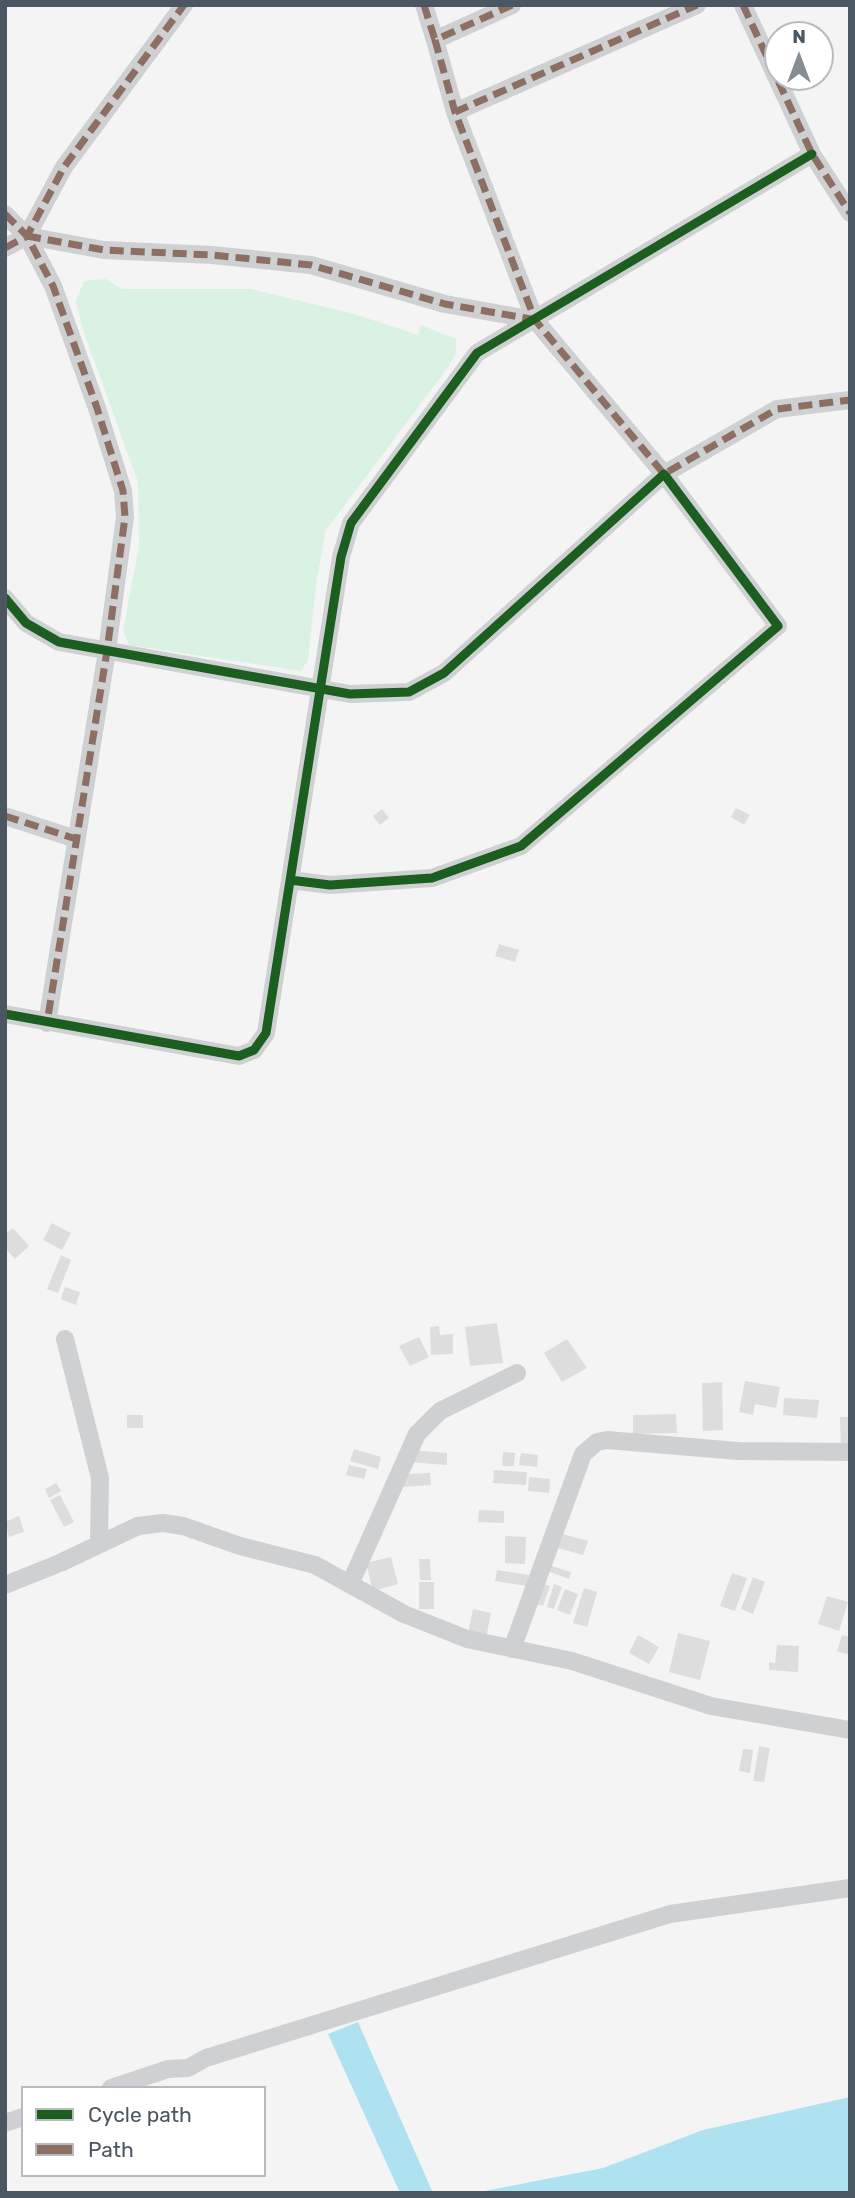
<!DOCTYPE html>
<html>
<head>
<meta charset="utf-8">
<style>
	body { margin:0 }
	#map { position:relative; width:855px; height:2198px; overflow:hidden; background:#f4f4f4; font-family:Rubik,sans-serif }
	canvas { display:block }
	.frame { position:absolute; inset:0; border:7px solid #4a5661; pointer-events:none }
	.legend { position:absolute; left:21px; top:2086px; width:245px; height:91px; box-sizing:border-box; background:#fff; border:2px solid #b7bbc0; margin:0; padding:9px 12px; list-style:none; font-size:21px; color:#4a5661 }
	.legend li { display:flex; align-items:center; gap:14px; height:35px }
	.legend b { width:35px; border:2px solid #b7bbc0 }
	.north { position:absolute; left:764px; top:21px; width:70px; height:70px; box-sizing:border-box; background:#fff; border:2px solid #b7bbc0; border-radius:50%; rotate:0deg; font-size:19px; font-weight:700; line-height:28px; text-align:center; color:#4a5661 }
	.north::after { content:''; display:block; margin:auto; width:24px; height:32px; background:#868d94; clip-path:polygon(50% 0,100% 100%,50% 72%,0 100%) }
</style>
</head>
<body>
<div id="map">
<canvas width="855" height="2198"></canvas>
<div class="frame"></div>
<ul class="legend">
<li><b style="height:9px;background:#1b5e20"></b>Cycle path</li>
<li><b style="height:9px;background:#8d6e63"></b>Path</li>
</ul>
<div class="north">N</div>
</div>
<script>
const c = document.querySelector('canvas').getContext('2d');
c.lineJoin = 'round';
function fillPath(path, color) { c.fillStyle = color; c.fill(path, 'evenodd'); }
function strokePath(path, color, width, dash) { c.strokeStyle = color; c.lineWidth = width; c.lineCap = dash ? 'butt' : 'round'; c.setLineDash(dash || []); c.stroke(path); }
fillPath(new Path2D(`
	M 106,279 L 122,289 L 251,289 L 354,314 L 418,335 L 421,325 L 456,339 L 456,353 L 449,366 L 326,530 L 317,578 L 308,660 L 301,671 L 129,645 L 123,630 L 139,546 L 138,482 L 83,330 L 76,301 L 84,281 Z`), '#d9f2e3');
fillPath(new Path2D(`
	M 358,2022 L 433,2193 L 400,2193 L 328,2034 Z
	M 850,2097 L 850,2193 L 474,2193 L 603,2168 L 703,2130 Z`), '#aee2f0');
fillPath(new Path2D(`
	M 736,808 L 750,815 L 744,825 L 731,817 Z
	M 382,809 L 389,818 L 380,825 L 373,816 Z
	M 499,944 L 519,950 L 515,962 L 495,956 Z
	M 52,1223 L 71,1233 L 62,1250 L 43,1240 Z
	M 13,1228 L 29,1246 L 15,1259 L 5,1248 L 5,1234 Z
	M 61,1255 L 71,1260 L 58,1293 L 47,1289 Z
	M 65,1287 L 80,1292 L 76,1305 L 61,1299 Z
	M 497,1323 L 503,1363 L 470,1366 L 465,1327 Z
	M 439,1326 L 440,1335 L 453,1334 L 453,1354 L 431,1355 L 430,1327 Z
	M 419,1337 L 429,1357 L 410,1366 L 399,1346 Z
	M 567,1339 L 587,1368 L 562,1382 L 544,1353 Z
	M 745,1381 L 780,1387 L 776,1408 L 755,1404 L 753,1415 L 739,1412 Z
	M 722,1382 L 723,1430 L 703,1431 L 702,1383 Z
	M 784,1398 L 819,1400 L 817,1418 L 783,1415 Z
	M 676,1414 L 677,1433 L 633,1434 L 633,1415 Z
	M 127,1415 L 143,1415 L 143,1428 L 127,1428 Z
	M 840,1417 L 850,1417 L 850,1449 L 841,1449 Z
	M 354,1449 L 381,1457 L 378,1469 L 350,1461 Z
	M 409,1450 L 447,1453 L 447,1465 L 408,1462 Z
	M 503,1452 L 515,1453 L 514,1466 L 502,1466 Z
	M 521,1453 L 538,1455 L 537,1467 L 519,1465 Z
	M 349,1465 L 367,1469 L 364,1479 L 346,1475 Z
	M 494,1470 L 527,1472 L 526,1485 L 493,1483 Z
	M 430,1473 L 431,1485 L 402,1487 L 402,1474 Z
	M 529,1477 L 550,1479 L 549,1493 L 528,1491 Z
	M 56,1483 L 61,1491 L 49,1498 L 45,1489 Z
	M 60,1495 L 74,1522 L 64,1527 L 50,1500 Z
	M 479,1510 L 504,1511 L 504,1523 L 478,1522 Z
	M 19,1516 L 24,1532 L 9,1537 L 5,1522 Z
	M 563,1534 L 588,1541 L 583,1555 L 558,1548 Z
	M 505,1536 L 526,1537 L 525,1564 L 505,1563 Z
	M 391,1557 L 398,1584 L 373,1591 L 366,1563 Z
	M 419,1559 L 430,1559 L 431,1580 L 420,1580 Z
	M 549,1565 L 571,1572 L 569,1579 L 547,1571 Z
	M 497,1570 L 529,1575 L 527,1586 L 495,1581 Z
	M 732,1573 L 747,1578 L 735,1611 L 720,1606 Z
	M 753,1577 L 765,1582 L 753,1614 L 741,1609 Z
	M 419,1582 L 434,1582 L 434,1609 L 419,1609 Z
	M 540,1583 L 550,1586 L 543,1606 L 534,1603 Z
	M 554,1584 L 562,1587 L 554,1609 L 547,1607 Z
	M 584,1588 L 597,1592 L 587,1627 L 573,1623 Z
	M 565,1589 L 578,1594 L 570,1615 L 557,1610 Z
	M 827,1596 L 848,1602 L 839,1631 L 818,1624 Z
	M 473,1609 L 491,1613 L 486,1638 L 468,1634 Z
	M 678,1633 L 710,1641 L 700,1680 L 669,1672 Z
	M 638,1635 L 659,1647 L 649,1664 L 629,1653 Z
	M 842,1635 L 850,1637 L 850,1655 L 837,1651 Z
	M 777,1645 L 799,1646 L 798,1672 L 769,1670 L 769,1662 L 775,1663 Z
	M 759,1746 L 770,1748 L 764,1782 L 753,1781 Z
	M 743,1749 L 753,1750 L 750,1773 L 739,1771 Z`), '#ddddde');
strokePath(new Path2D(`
	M 424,5 L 435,40
	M 512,5 L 435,40 L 455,112 L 535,320 L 664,474 L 777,409 L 850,400
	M 743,5 L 812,154 L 850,213
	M 455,112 L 697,5
	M 5,214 L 27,236 L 53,286 L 97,408 L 123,491 L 125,517 L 107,651 L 47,1023
	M 27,236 L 104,250 L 212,255 L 311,265 L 445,304 L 535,320
	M 5,248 L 27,236 L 64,167 L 184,5
	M 5,598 L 26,623 L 59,642 L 350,694 L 409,692 L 444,673 L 664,474 L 778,626 L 521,846 L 432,878 L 330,885 L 290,880
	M 5,816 L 76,839
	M 5,1014 L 239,1056 L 254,1050 L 266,1033 L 341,557 L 351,523 L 477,353 L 812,154
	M 65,1339 L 100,1478 L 99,1543
	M 350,1584 L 417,1434 L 440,1411 L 517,1373
	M 5,1585 L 60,1563 L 138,1526 L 163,1523 L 183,1526 L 240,1546 L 315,1565 L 404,1614 L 467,1639 L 572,1661 L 711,1706 L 850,1730
	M 512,1649 L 583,1454 L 597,1442 L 607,1440 L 738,1451 L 850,1452
	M 111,2088 L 168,2069 L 188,2068 L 206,2058 L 670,1914 L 850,1888
	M 5,2123 L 23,2117`), '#ced0d2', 18);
strokePath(new Path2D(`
	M 424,5 L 435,40
	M 512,5 L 435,40 L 455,112 L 535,320 L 664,474 L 777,409 L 850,400
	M 743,5 L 812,154 L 850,213
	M 455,112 L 697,5
	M 5,214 L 27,236 L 53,286 L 97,408 L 123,491 L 125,517 L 107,651 L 47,1023
	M 27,236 L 104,250 L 212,255 L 311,265 L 445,304 L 531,319
	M 5,248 L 27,236 L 64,167 L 184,5
	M 5,816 L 76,839`), '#8d6e63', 7, [14, 7]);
strokePath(new Path2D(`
	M 5,598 L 26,623 L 59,642 L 350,694 L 409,692 L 444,673 L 664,474 L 778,626 L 521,846 L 432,878 L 330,885 L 290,880
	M 5,1014 L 239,1056 L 254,1050 L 266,1033 L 341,557 L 351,523 L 477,353 L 812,154`), '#1b5e20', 9);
</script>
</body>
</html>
